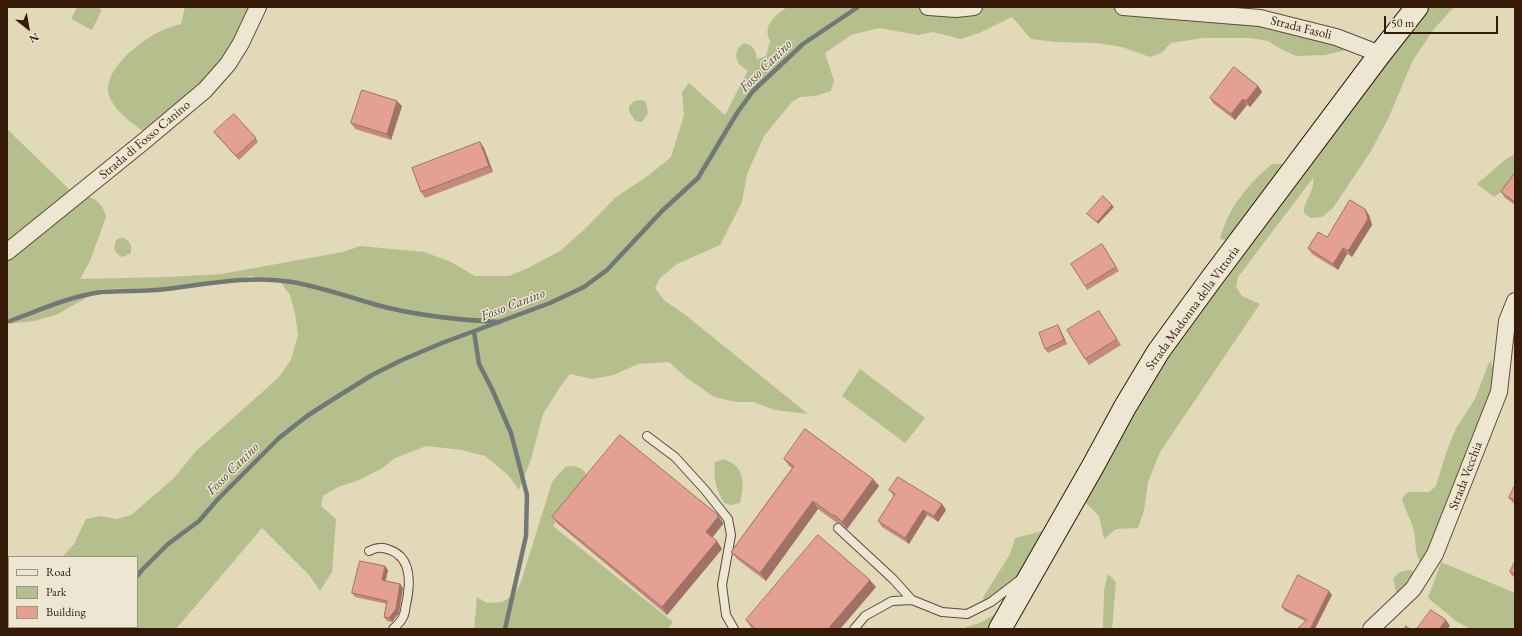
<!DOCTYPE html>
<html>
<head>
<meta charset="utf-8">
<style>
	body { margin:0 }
	#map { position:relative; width:1522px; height:636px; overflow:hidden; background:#e2d9b9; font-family:"EB Garamond",serif }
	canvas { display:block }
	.frame { position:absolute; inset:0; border:8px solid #351a07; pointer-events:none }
	.legend { position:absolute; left:8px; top:556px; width:130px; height:72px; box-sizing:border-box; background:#ece6d2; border:1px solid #a39481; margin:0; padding:5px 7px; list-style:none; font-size:12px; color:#351a07 }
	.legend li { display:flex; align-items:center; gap:8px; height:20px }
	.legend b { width:20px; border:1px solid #a39481 }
	.north { position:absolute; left:8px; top:8px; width:40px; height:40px; -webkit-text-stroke:3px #ece6d2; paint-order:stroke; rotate:149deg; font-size:11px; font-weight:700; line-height:16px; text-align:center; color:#351a07 }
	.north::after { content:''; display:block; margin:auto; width:14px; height:18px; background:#351a07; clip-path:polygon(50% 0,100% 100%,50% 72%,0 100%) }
	.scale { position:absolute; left:1384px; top:16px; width:114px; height:18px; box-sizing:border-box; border:2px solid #351a07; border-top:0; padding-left:5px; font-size:12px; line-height:14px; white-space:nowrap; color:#351a07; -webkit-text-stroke:3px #ece6d2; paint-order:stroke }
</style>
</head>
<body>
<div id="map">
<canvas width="1522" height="636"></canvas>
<div class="frame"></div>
<ul class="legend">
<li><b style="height:5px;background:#ece6d2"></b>Road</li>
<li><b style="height:11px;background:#b5bf8e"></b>Park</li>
<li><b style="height:11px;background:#e4a191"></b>Building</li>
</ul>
<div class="north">N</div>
<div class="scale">50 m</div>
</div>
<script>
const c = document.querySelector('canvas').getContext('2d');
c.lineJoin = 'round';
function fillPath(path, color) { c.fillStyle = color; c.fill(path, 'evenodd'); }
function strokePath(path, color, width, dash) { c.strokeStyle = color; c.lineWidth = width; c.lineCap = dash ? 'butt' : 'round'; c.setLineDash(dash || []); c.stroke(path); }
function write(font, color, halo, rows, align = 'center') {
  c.font = font + ' "EB Garamond",serif'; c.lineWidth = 3; c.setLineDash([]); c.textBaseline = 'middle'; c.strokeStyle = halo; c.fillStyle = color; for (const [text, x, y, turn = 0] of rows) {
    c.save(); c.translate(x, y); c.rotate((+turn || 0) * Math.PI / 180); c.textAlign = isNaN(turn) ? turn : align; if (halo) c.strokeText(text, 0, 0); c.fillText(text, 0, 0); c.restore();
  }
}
fillPath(new Path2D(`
	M 77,7 L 97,7 L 102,10 L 92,30 L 71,19 Z
	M 185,7 L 255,7 L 230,57 L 149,136 C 136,125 119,116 111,100 C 97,73 140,41 161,31 C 167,28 174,26 181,24 Z
	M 787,7 L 1241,7 L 1245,8 L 1240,19 L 1351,49 L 1325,55 L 1296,56 L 1277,47 L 1268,41 L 1250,38 L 1203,38 L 1171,43 L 1161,53 L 1150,57 L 1122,47 L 1096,43 L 1056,42 L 1031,39 L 1012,17 L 979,33 L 961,39 L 933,32 L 918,35 L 879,28 L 851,35 L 825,53 L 834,81 L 831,91 L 815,96 L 800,97 L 792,102 L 764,136 L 747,174 L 742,202 L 720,245 L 677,264 L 660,278 L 655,288 L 665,301 L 683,313 L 808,414 L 775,410 L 754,402 L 736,402 L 714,397 L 687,378 L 669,362 L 638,364 L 614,375 L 592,379 L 570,374 L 560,387 L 543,414 L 531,459 L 519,490 L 508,475 L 485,456 L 462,450 L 426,446 L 395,458 L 381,469 L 359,480 L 338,487 L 323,496 L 321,506 L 336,519 L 332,572 L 320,591 L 309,575 L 262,528 L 176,629 L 21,629 L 21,627 L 137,627 L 137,557 L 62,557 L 74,544 L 86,519 L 100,516 L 116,519 L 131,515 L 174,478 L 196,451 L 278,378 L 291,360 L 298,335 L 295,313 L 290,295 L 281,283 L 251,276 L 217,284 L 182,288 L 102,289 L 56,315 L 34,321 L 7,324 L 7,261 L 88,196 L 97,201 L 103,208 L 106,217 L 90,261 L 80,279 L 167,277 L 221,274 L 343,252 L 360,246 L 424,252 L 451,262 L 475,276 L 509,276 L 528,268 L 560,251 L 587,227 L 616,197 L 649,175 L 671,157 L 684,115 L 682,92 L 689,83 L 725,115 L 748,70 C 735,66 732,50 744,43 C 753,45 756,50 757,59 L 766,56 L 770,41 C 762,25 775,16 787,7 Z
	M 1425,7 L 1454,7 L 1434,29 L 1413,60 L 1388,119 L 1371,151 L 1333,208 L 1322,217 L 1311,218 L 1304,213 C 1303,201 1315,192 1313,178 L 1238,277 L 1236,287 L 1242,296 L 1260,304 L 1160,452 L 1148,482 L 1144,511 L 1138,528 L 1116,529 L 1104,539 L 1099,516 L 1084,501 L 1133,411 L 1203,306 Z
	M 642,100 L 646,102 L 648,113 L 642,122 L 635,121 L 629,111 L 629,106 L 634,101 Z
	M 7,129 L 72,192 L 7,244 Z
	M 1515,154 L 1515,175 L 1501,192 L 1494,197 L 1477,184 L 1506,159 Z
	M 1272,164 L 1286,164 L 1230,237 L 1225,240 L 1220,239 C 1228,208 1248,184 1272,164 Z
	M 122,237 C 130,241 132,244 131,253 L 123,257 C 114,254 113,247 116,240 Z
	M 1490,360 L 1494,370 L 1494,383 L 1423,567 C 1412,552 1418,540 1412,525 C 1409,515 1404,508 1402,498 L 1408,492 L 1429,492 L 1436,486 L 1446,453 L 1456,428 L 1475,399 Z
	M 860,369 L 925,418 L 905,443 L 842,396 Z
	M 724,459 C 728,461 733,463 736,466 C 745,475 743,492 740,503 L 731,505 L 724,503 C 716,490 713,478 715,462 Z
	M 574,466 L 582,469 L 589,477 L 553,526 L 673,622 L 668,629 L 474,629 L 477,597 L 487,603 L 502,602 L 515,594 L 521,582 L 552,482 L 565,467 Z
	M 1057,520 L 1005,599 L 982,599 L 1010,554 L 1015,538 L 1043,531 Z
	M 1441,562 L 1515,593 L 1515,629 L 1470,629 L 1456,621 L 1428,598 Z
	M 1410,570 L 1419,574 L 1402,597 L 1396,592 L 1393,579 C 1398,572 1401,571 1410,570 Z
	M 1108,574 L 1116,582 L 1112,629 L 1103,629 L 1104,590 Z
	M 1007,606 L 991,629 L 964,629 L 966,627 C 982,624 994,615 1007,606 Z`), '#b5bf8e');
strokePath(new Path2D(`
	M 10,321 C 40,310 70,296 102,292 C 123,290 145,292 166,289 C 208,284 250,275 292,282 C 321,287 349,297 377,305 C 417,316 459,320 500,322
	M 474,332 L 479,364 L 492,389 L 511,433 L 527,495 L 526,536 L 505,629
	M 137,576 L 142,570 L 168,544 L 199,521 L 218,499 L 279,438 L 307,416 L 324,405 L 372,375 L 402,360 L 442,343 L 550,303 L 584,287 L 607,270 L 662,211 L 698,178 L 737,113 L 753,91 L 803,44 L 858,7
	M 94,629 L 95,627`), '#727873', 4.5);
const lane = new Path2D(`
	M 647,436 L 675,457 L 705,490 L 728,519 L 731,535 L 722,585 L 726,615 L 734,629
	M 838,528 L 893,579 L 912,600 L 942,612 L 967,614 L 991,602 L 1021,579
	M 369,551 C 377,547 382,547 390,550 C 413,558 410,587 406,605 C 405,609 405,614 403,617 C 401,622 396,626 393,629
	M 854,629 L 865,616 L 892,601 L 912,600`);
const street = new Path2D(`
	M 928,7 L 956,9 L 974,7
	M 1123,7 L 1260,18 L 1336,37 L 1380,54
	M 7,252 L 143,142 L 205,90 L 228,64 L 241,43 L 258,7
	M 1371,629 L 1413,589 L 1435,554 L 1499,392 L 1507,321 L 1515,301`);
const secondary = new Path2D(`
	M 1000,629 L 1093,466 L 1125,407 L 1158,352 L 1209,282 L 1380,54 L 1417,7`);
strokePath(lane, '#604a34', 10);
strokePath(street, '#604a34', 18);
strokePath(secondary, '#351a07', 24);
strokePath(lane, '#ece6d2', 8);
strokePath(street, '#ece6d2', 16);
strokePath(secondary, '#ece6d2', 22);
fillPath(new Path2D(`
	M 1258,86 L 1262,92 L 1250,107 L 1247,105 L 1235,120 L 1214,104 L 1210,98 Z
	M 402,106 L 391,140 L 355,129 L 351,123 Z
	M 214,132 L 256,138 L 258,142 L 239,160 L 217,136 Z
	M 480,142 L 484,148 L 493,172 L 425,198 L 421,192 Z
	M 1515,173 L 1515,205 L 1505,198 L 1501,192 Z
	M 1369,215 L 1372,225 L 1352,257 L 1347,254 L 1338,270 L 1312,254 L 1308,248 Z
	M 1105,248 L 1119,271 L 1087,290 L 1085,286 Z
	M 1099,311 L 1121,345 L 1089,365 L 1085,359 Z
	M 1058,325 L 1060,329 L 1067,344 L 1048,353 L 1045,349 Z
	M 784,459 L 873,479 L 879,486 L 847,529 L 841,524 L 837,523 L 818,509 L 766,581 L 737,559 L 731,552 L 792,468 L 789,466 Z
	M 1515,485 L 1515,504 L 1513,503 L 1509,498 Z
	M 889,490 L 942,504 L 946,510 L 938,522 L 927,515 L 909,544 L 882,527 L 878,521 L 894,496 Z
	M 718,515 L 723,523 L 723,524 L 712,538 L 717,541 L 722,549 L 667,615 L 558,524 L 552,517 Z
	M 1515,561 L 1515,577 L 1512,576 L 1510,572 Z
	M 388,570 L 385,581 L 400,584 L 403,588 L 399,613 L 392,622 L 387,621 L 384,617 L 387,604 L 355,597 L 352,593 Z
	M 876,587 L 840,629 L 752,629 L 746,620 Z
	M 1332,595 L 1305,621 L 1285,611 L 1282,607 Z`), '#c48a7d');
fillPath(new Path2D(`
	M 1258,86 L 1262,92 L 1250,107 L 1246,101 Z
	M 1243,99 L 1247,105 L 1235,120 L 1231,114 Z
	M 397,101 L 402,106 L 391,140 L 387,134 Z
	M 480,142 L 484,148 L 493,172 L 489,166 Z
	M 1112,205 L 1114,207 L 1098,224 L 1097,222 Z
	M 1365,209 L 1369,215 L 1372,225 L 1352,257 L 1348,251 Z
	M 1343,248 L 1347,254 L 1338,270 L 1333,264 Z
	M 1058,325 L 1060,329 L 1067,344 L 1064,340 Z
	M 873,479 L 879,486 L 847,529 L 842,522 Z
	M 813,501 L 818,509 L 766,581 L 760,573 Z
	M 942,504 L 946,510 L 938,522 L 934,516 Z
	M 923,510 L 927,515 L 909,544 L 905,538 Z
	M 718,515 L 723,523 L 723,524 L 711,539 L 706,532 Z
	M 717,541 L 722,549 L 667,615 L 662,607 Z
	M 385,566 L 388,570 L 385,584 L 382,580 Z
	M 870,580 L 876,587 L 840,629 L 828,629 Z
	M 400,584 L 403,588 L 399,613 L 392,622 L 389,618 Z
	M 1329,591 L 1332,595 L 1315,629 L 1310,629 Z
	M 1446,620 L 1450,626 L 1447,629 L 1439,629 Z`), '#a07166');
const building = new Path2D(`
	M 1234,67 L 1258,86 L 1246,101 L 1243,99 L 1231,114 L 1210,98 Z
	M 362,90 L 397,101 L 387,134 L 351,123 Z
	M 234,114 L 256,138 L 236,156 L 214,132 Z
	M 480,142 L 489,166 L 421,192 L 412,168 Z
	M 1515,173 L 1515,202 L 1501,192 Z
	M 1103,196 L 1112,205 L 1097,222 L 1087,214 Z
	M 1350,200 L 1365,209 L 1368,219 L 1348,251 L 1343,248 L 1333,264 L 1308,248 L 1318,232 L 1327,237 Z
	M 1102,244 L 1116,267 L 1085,286 L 1071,264 Z
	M 1099,311 L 1117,339 L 1085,359 L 1067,330 Z
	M 1058,325 L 1064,340 L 1045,349 L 1039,333 Z
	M 805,429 L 873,479 L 842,522 L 836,516 L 832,515 L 813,501 L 760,573 L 731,552 L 794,466 L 784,459 Z
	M 620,435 L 718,515 L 718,517 L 706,532 L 717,541 L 662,607 L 552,517 Z
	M 898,477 L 942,504 L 934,516 L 923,510 L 905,538 L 878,521 L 895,494 L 889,490 Z
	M 1515,485 L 1515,500 L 1509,498 Z
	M 818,535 L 870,580 L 828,629 L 756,629 L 746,620 Z
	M 360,561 L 385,566 L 382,580 L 400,584 L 396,609 L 389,618 L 384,617 L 387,601 L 352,593 Z
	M 1515,561 L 1515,574 L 1510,572 Z
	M 1298,575 L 1329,591 L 1310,629 L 1297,629 L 1307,620 L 1282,607 Z
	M 1431,610 L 1446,620 L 1439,629 L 1417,629 Z
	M 1406,626 L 1410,629 L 1405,629 Z`);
fillPath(building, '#e4a191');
strokePath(building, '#a07166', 1);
write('13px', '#351a07', '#ece6d2', [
	["Strada Fasoli",1301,28,14],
	["Strada di Fosso Canino",145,140,-40],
	["Strada Madonna della Vittoria",1193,308,-54],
	["Strada Vecchia",1466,476,-69]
]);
write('italic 14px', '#54493d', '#ece6d2', [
	["Fosso Canino",766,66,-45],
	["Fosso Canino",513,305,-21],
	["Fosso Canino",233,469,-45]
]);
</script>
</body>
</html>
